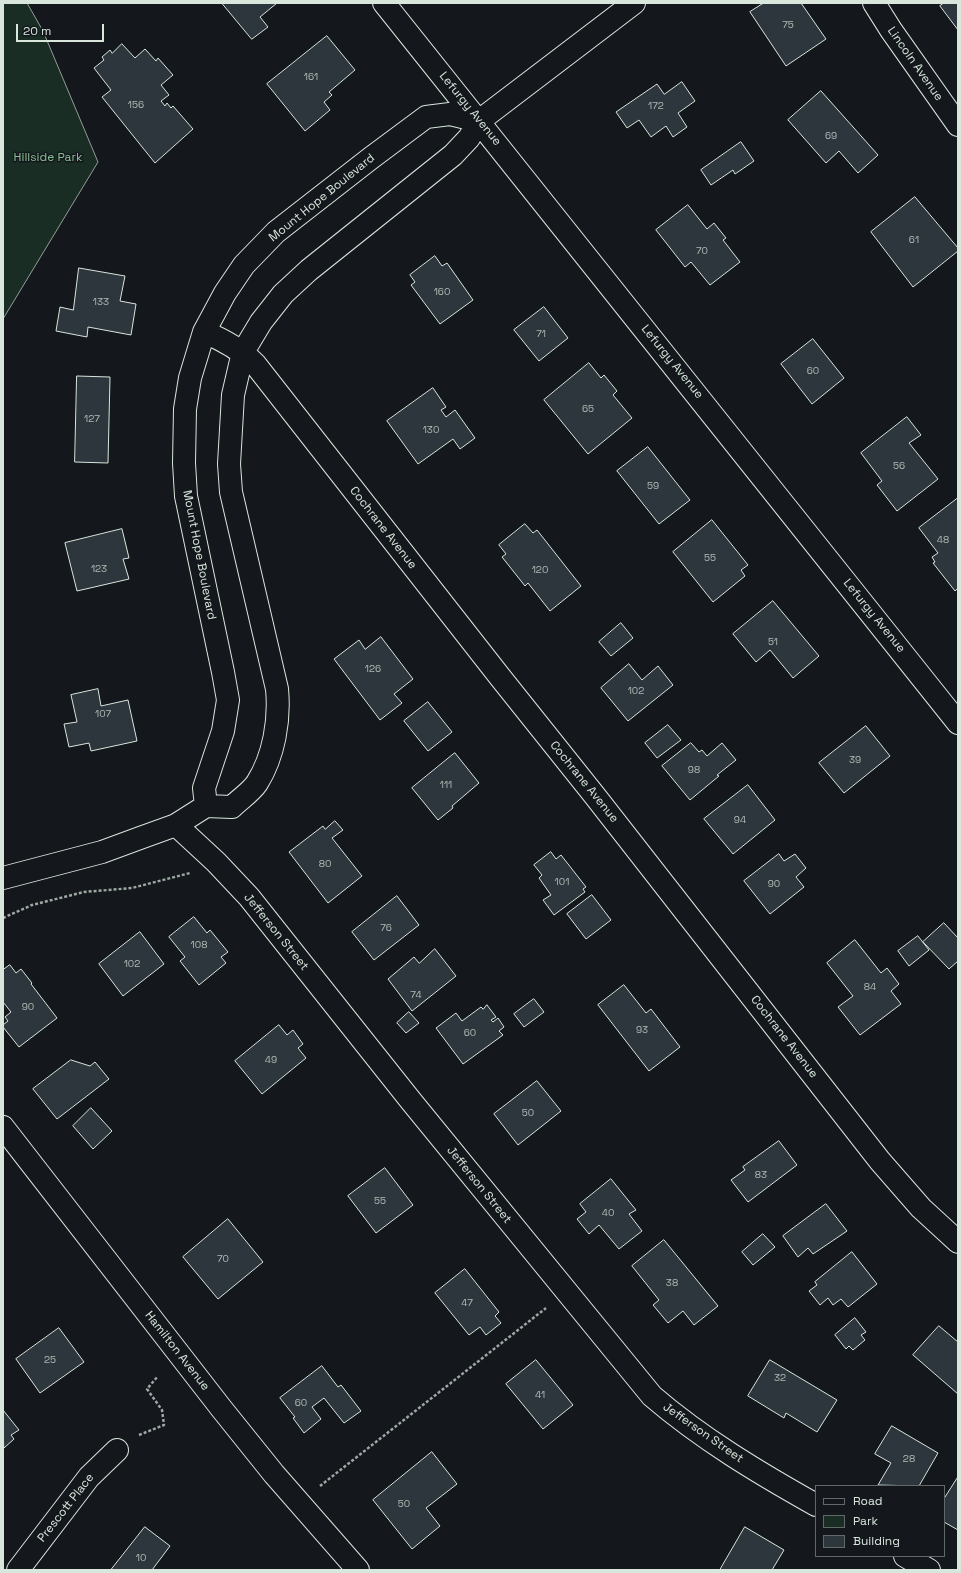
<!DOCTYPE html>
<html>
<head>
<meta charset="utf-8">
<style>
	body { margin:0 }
	#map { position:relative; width:961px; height:1573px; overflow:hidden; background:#14181c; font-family:"Space Grotesk",sans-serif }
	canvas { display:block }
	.frame { position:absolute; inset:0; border:4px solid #d8e6dc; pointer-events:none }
	.legend { position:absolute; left:815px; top:1485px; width:130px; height:72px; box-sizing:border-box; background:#14181c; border:1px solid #626a69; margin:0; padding:5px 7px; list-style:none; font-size:12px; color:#d8e6dc }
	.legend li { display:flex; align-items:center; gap:8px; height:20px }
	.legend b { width:20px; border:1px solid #626a69 }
	.scale { position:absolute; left:16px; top:24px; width:88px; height:18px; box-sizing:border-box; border:2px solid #d8e6dc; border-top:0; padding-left:5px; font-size:12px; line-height:14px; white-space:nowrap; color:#d8e6dc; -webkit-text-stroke:3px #14181c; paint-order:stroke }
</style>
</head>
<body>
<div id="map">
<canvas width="961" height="1573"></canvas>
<div class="frame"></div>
<ul class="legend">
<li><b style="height:5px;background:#14181c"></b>Road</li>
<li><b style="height:11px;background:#1a2d24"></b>Park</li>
<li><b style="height:11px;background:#2c363c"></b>Building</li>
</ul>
<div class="scale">20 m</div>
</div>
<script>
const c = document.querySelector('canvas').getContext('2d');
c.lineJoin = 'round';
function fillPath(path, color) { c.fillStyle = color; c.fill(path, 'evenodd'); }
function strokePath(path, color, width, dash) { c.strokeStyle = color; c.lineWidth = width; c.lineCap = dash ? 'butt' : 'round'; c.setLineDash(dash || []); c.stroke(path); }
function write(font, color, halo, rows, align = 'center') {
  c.font = font + ' "Space Grotesk",sans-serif'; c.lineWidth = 3; c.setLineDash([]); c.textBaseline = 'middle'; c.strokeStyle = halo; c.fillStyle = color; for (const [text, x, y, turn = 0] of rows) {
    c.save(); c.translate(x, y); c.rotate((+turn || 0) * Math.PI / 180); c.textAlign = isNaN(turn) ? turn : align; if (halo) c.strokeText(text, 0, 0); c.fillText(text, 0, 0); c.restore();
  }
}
const green = new Path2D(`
	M 3,3 L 27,3 L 43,31 L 98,162 L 3,319 Z`);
fillPath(green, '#1a2d24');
strokePath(green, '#939e99', 1);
const building = new Path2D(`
	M 222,3 L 277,3 L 260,17 L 268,27 L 252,39 Z
	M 764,3 L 801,3 L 826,39 L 786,66 L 750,12 Z
	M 944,3 L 958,3 L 958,30 L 940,6 Z
	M 327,36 L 355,70 L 329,92 L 332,95 L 324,102 L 330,110 L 305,131 L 267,84 Z
	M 122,44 L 135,58 L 145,49 L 156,61 L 158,58 L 173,75 L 161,85 L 169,95 L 161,101 L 165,106 L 167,103 L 171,108 L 173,106 L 193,129 L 155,163 L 102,97 L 111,90 L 94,68 L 104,60 L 102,57 L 110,50 L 112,53 Z
	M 682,82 L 695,101 L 678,113 L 687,127 L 673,137 L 666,126 L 651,137 L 639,120 L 627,128 L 616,112 L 657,84 L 664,94 Z
	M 821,91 L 878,155 L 858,173 L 839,151 L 826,163 L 788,120 Z
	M 741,142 L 754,161 L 735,174 L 733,170 L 711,185 L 701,170 Z
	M 915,197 L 958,248 L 958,251 L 913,287 L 871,232 Z
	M 688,205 L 707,229 L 714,223 L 726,238 L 723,240 L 740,262 L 710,285 L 691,262 L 685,267 L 656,230 Z
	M 435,256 L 442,266 L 447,263 L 473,300 L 440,324 L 411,285 L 415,282 L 410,275 Z
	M 79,268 L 125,276 L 120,301 L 136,304 L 131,335 L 88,327 L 87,337 L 56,331 L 60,307 L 73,310 Z
	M 544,307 L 568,338 L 539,361 L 514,330 Z
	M 813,339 L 844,378 L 812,404 L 781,364 Z
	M 589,363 L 601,378 L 604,375 L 617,391 L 613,395 L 632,418 L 588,454 L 544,400 Z
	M 77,376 L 110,377 L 108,463 L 75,462 Z
	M 433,388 L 446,407 L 441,410 L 446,417 L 455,410 L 475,438 L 460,449 L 453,439 L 418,464 L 387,421 Z
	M 907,417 L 921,435 L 909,443 L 938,479 L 897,511 L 877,485 L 882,481 L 861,453 Z
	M 648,447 L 690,500 L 659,524 L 617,471 Z
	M 958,498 L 958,588 L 955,591 L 933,563 L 935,562 L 932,557 L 938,553 L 919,528 Z
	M 712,520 L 748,565 L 741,570 L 745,576 L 713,602 L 673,552 Z
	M 525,524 L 533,533 L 537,530 L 581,586 L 550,611 L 528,583 L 525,586 L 502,557 L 506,554 L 499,545 Z
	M 122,529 L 129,558 L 123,559 L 129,579 L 77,591 L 65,543 Z
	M 773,601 L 819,656 L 793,678 L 770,650 L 756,662 L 733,634 Z
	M 621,623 L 633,638 L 611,656 L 599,642 Z
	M 381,637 L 413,679 L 394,694 L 402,703 L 380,720 L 334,659 L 359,640 L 365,649 Z
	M 629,664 L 642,680 L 658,666 L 673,685 L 628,721 L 601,688 Z
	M 98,689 L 101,706 L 128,700 L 137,741 L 91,751 L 89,743 L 69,747 L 64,724 L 77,722 L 71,695 Z
	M 428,702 L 452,732 L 428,751 L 404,721 Z
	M 668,725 L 681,740 L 657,758 L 645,743 Z
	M 866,726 L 890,756 L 844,793 L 819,763 Z
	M 691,743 L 699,752 L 702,750 L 707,756 L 722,743 L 736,760 L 717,775 L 719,776 L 690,800 L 662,766 Z
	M 455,753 L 479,783 L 452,806 L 453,808 L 438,820 L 412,788 Z
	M 748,785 L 775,820 L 733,854 L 704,819 Z
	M 335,821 L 343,830 L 332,838 L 362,876 L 328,903 L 289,852 L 323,826 L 325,829 Z
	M 551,852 L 556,859 L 561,855 L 586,887 L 583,889 L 585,892 L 554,915 L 543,900 L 551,895 L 539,878 L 542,875 L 534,865 Z
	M 779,854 L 784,861 L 795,854 L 806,868 L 796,877 L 804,887 L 770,914 L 744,881 Z
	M 592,895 L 611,920 L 586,939 L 567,914 Z
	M 397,896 L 419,925 L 374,960 L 352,932 Z
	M 194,917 L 207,933 L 210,930 L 228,952 L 221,957 L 226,963 L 199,985 L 180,961 L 185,957 L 169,937 Z
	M 944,923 L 958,938 L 958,961 L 949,969 L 923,942 Z
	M 140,932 L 164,964 L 123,996 L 99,964 Z
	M 918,936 L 929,950 L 909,966 L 898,951 Z
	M 855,940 L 881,973 L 887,968 L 899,984 L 891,991 L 901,1004 L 860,1035 L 838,1007 L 853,996 L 827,963 Z
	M 435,949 L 456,976 L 412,1011 L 388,979 L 414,957 L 419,963 Z
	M 10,965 L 16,973 L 21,969 L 32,983 L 31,984 L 57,1018 L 19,1047 L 3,1027 L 3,1025 L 8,1021 L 5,1017 L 11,1012 L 3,1002 L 3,970 Z
	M 624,985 L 646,1013 L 651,1009 L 680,1047 L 649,1071 L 598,1005 Z
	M 534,999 L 544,1012 L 524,1027 L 514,1014 Z
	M 487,1005 L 496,1017 L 491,1020 L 493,1022 L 498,1018 L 504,1027 L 499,1031 L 503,1035 L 463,1064 L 436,1028 L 456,1013 L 462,1021 L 481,1007 L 483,1009 Z
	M 409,1012 L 419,1023 L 406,1033 L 397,1023 Z
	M 279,1025 L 287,1035 L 293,1030 L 303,1044 L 298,1048 L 306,1058 L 262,1094 L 235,1061 Z
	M 71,1060 L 90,1066 L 95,1062 L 109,1079 L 57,1119 L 33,1089 Z
	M 537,1081 L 561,1111 L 518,1145 L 494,1114 Z
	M 91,1108 L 112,1131 L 93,1149 L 73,1126 Z
	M 779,1141 L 797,1165 L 748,1202 L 731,1180 L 745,1170 L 743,1167 Z
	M 385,1168 L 413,1205 L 376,1233 L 348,1196 Z
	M 611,1179 L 636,1210 L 629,1214 L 642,1231 L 619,1249 L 599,1225 L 589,1234 L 577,1219 L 586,1212 L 580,1204 Z
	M 826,1204 L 847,1231 L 813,1254 L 808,1248 L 798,1257 L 783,1236 Z
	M 228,1219 L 263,1262 L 218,1299 L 183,1257 Z
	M 763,1234 L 775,1247 L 753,1265 L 742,1252 Z
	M 664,1240 L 718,1306 L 694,1325 L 683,1311 L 668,1323 L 653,1305 L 659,1300 L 632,1266 Z
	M 852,1252 L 877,1284 L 848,1307 L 841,1299 L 833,1305 L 828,1298 L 820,1305 L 809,1291 L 817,1285 L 815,1282 Z
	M 465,1269 L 499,1312 L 495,1316 L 501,1323 L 486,1335 L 480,1327 L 469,1335 L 435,1293 Z
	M 855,1318 L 866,1332 L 861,1335 L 865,1340 L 853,1350 L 849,1346 L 846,1349 L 835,1335 Z
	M 939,1326 L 958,1342 L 958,1394 L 913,1355 Z
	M 59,1328 L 84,1362 L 40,1393 L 16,1359 Z
	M 536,1360 L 573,1405 L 543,1429 L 506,1384 Z
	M 770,1360 L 837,1400 L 817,1432 L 786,1413 L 784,1418 L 748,1396 Z
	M 322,1366 L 338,1387 L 341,1385 L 361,1411 L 344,1423 L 324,1398 L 312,1407 L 321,1419 L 304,1433 L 293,1418 L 295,1417 L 280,1398 Z
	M 3,1410 L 19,1430 L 11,1435 L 14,1439 L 4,1448 Z
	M 892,1426 L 938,1453 L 919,1486 L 878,1485 L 891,1463 L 875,1454 Z
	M 432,1452 L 457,1484 L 426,1508 L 440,1526 L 412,1549 L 373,1500 Z
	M 958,1477 L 958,1530 L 944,1522 L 944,1499 Z
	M 145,1527 L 170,1546 L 152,1570 L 111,1570 Z
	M 745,1527 L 784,1550 L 772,1570 L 720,1570 Z`);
fillPath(building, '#2c363c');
strokePath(building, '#d8e6dc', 1);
const minor = new Path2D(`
	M 384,3 L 958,723
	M 874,3 L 891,30 L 958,125
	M 204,332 C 224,340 240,349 255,364 L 500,677 L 595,796 L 880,1161 L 921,1208 L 958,1242
	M 206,806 L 204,788 L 223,731 L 228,700 L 223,672 L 186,496 L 184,463 L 185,409 L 190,378 L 204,332 L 225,293 L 244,265 L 276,232 L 371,158 L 426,117 L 450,114 L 479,121
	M 176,825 L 216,862 L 249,897 L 411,1101 L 652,1396 C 702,1439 759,1473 816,1505
	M 3,878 L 102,852 L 140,838 L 176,825 L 206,806 L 232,807 C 240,799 251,792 257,783 C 274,756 280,720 277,689 L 231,492 L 229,464 L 233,395 L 243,352 L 261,322 L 283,294 L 309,270 L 453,155 L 469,138 L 479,121 L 634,3
	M 3,1127 L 221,1408 L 274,1474 L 358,1570
	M 905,1556 L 929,1570
	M 18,1570 L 89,1477 L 117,1450`);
strokePath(minor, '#d8e6dc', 24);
strokePath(new Path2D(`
	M 3,918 L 32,905 L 84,892 L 132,888 L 190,873
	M 139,1435 L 164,1425 L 162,1410 L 147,1389 L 158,1376
	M 320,1486 L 546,1308`), '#9da8a2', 2.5, [3, 2]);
strokePath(minor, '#14181c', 22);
write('10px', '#adbab4', null, [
	["75",788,25],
	["161",311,77],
	["156",136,105],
	["172",656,106],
	["69",831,136],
	["61",914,240],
	["70",702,251],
	["160",442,292],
	["133",101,302],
	["71",541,334],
	["60",813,371],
	["65",588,409],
	["127",92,419],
	["130",431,430],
	["56",899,466],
	["59",653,486],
	["48",943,540],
	["55",710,558],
	["123",99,569],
	["120",540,570],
	["51",773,642],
	["126",373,669],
	["102",636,691],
	["107",103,714],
	["39",855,760],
	["98",694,770],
	["111",446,785],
	["94",740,820],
	["80",325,864],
	["101",562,882],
	["90",774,884],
	["76",386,928],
	["108",199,945],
	["102",132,964],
	["84",870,987],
	["74",416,995],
	["90",28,1007],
	["93",642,1030],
	["60",470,1033],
	["49",271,1060],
	["50",528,1113],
	["83",761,1175],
	["55",380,1201],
	["40",608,1213],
	["70",223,1259],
	["38",672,1283],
	["47",467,1303],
	["25",50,1360],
	["32",780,1378],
	["41",540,1395],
	["60",301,1403],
	["28",909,1459],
	["50",404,1504],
	["10",141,1558]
]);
write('12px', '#d8e6dc', '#14181c', [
	["Lincoln Avenue",915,64,55],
	["Lefurgy Avenue",470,109,51],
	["Mount Hope Boulevard",322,198,-39],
	["Lefurgy Avenue",672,362,51],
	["Cochrane Avenue",383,528,52],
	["Mount Hope Boulevard",199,555,79],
	["Lefurgy Avenue",874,616,51],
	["Cochrane Avenue",584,782,51],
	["Jefferson Street",276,932,51],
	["Cochrane Avenue",784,1037,52],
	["Jefferson Street",479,1185,51],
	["Hamilton Avenue",177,1351,52],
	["Jefferson Street",703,1433,35],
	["Prescott Place",66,1508,-52]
]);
write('12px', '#8ac095', '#14181c', [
	["Hillside Park",48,158]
]);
</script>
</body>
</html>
